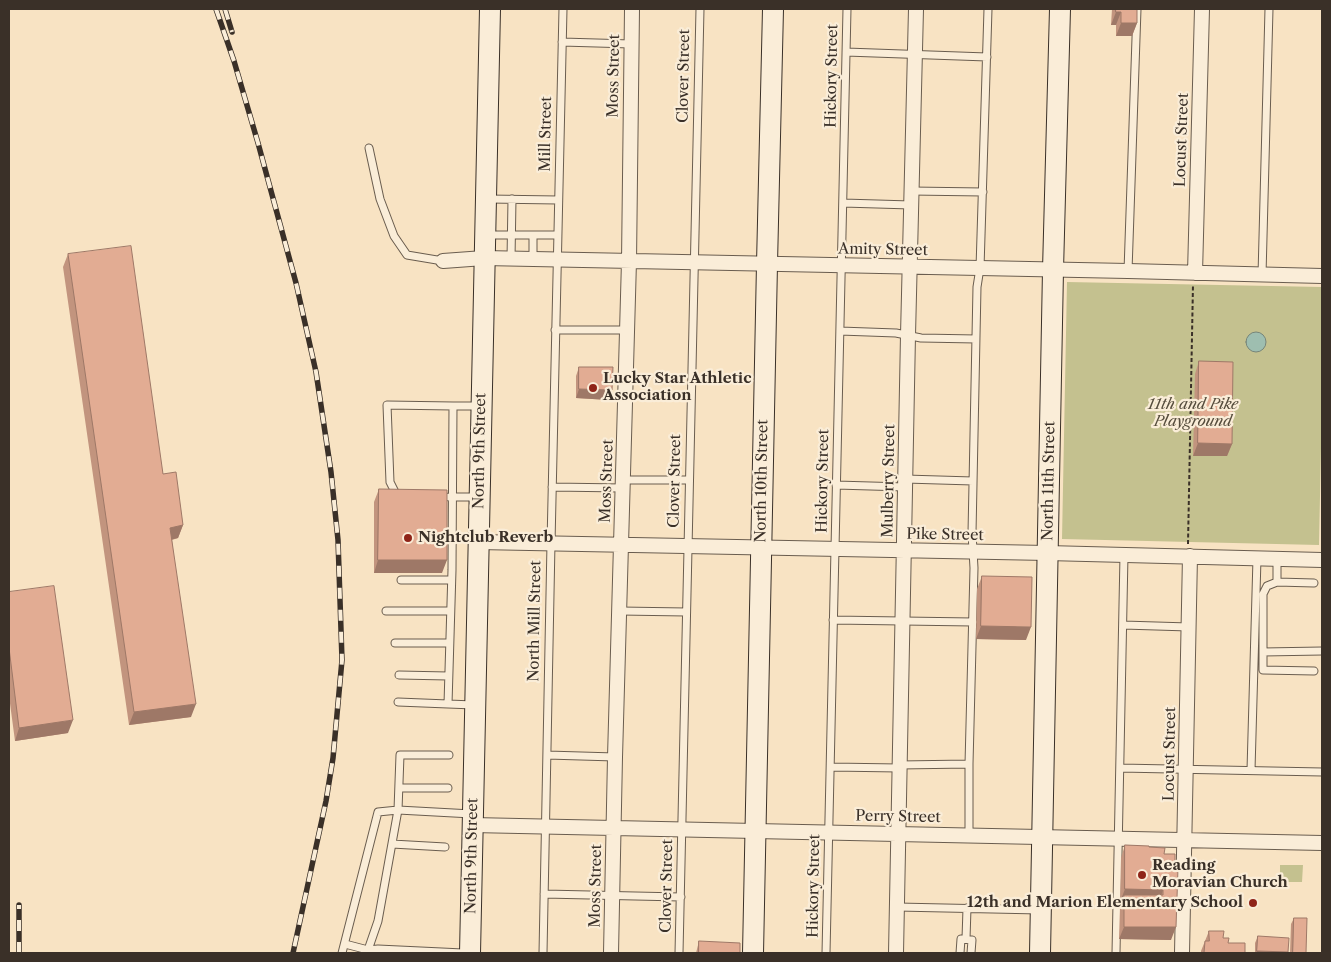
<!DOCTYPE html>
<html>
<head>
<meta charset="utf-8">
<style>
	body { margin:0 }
	#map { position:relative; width:1331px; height:962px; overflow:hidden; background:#f8e3c3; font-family:"Libre Caslon Text",serif }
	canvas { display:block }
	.frame { position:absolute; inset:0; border:10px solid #3a3028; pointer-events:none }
</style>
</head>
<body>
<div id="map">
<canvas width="1331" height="962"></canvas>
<div class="frame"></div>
</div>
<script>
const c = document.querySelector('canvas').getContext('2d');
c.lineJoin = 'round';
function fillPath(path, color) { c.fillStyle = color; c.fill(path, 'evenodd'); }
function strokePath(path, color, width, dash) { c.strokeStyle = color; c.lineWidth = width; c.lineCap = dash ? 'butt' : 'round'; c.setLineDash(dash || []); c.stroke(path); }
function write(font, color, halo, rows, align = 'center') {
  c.font = font + ' "Libre Caslon Text",serif'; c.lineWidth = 4.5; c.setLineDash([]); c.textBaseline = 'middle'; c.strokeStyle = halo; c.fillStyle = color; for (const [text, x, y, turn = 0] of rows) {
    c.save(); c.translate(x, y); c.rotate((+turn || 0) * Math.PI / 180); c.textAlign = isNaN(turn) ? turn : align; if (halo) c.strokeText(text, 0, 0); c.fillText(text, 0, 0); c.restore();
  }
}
fillPath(new Path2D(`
	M 1067,282 L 1322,287 L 1322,399 L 1319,545 L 1062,539 Z
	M 1280,865 L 1303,865 L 1302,882 L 1280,882 Z`), '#c4c18f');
const water = new Path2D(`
	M1246 342a10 10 0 1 1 20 0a10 10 0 1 1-20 0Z`);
fillPath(water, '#9ebeb0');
strokePath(water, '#76857a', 1);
const lane = new Path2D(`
	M 562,42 L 631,44
	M 846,52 L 987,57
	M 369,148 L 380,199 L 394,236 L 407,255 L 443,261
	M 911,191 L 983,192
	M 488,199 L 558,200
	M 843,203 L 911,205
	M 487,235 L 557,235
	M 511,259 L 512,199
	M 533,259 L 533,235
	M 1128,271 L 1137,9
	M 1262,275 L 1269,9
	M 555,330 L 627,330
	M 840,331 L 896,333 L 921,338 L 976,339
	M 905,479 L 973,481
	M 624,480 L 689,480
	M 836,485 L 905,487
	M 552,487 L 623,488
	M 398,496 L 397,496 L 390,482 L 387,405 L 453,406
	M 449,497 L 478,497
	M 1277,558 L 1277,582 L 1314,583
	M 401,580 L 451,580
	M 1277,582 L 1267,586 L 1263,594 L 1263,670 L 1314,671
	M 386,611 L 450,611
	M 620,611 L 686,612
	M 833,620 L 973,622
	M 1123,625 L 1189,627
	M 395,643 L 449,643
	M 1263,652 L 1322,651
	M 399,675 L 448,676
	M 398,702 L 448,704
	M 474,705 L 448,704 L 452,570 L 453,406 L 479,406
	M 449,755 L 400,755 L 398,810 L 472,814
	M 547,755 L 615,757
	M 899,765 L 969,764
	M 831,767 L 899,768
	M 1120,768 L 1322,772
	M 1251,770 L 1257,558
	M 399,788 L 448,788
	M 969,835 L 969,764 L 974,568 L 972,533 L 977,287 L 980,268 L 988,9
	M 392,844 L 445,847
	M 544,894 L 681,897
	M 897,907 L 1040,910
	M 966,939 L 967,908
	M 345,944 L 368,950 L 367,953
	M 342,953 L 378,812 L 398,810 L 378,921 L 368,950 L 378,949 L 463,953
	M 543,953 L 551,543 L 563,9
	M 679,953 L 700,9
	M 826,953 L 847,9
	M 960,953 L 961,939 L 972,940 L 971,953
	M 1116,953 L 1124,555`);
const street = new Path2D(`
	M 443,261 L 484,258 L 1128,271 L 1322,276
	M 1195,273 L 1202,9
	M 478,542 L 1047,553 L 1322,560
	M 472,825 L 1322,843
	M 611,953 L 615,757 L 629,261 L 632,9
	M 896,953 L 908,335 L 916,9
	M 1182,953 L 1190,556`);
const secondary = new Path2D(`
	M 470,953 L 490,9
	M 753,953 L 767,264 L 773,9
	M 1040,953 L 1053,270 L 1060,9`);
strokePath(lane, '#6a5d4f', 9);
strokePath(street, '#6a5d4f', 16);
strokePath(secondary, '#3a3028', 22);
strokePath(new Path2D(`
	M 1188,544 L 1193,284`), '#3a3028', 2, [4, 2.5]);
strokePath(lane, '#faedd8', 7);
strokePath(street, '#faedd8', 14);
strokePath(secondary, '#faedd8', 20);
const rail = new Path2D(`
	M 216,9 L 234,61 L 258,143 L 296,283 L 316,372 L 331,472 L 338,540 L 342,660 L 333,758 L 326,801 L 293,953
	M 225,9 L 232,32
	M 19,953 L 19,905`);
strokePath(rail, '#3a3028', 5.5);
strokePath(rail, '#faedd8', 4, [11]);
fillPath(new Path2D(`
	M 1112,9 L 1137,9 L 1137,23 L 1132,36 L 1116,36 L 1116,25 L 1111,25 Z
	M 68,254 L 163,474 L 183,525 L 178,538 L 172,540 L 191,717 L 129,725 L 63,267 Z
	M 1199,361 L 1232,444 L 1227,456 L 1193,456 L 1195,374 Z
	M 579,367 L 609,400 L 576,398 L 576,376 Z
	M 379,489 L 442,573 L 374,573 L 374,502 Z
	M 982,576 L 1026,640 L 976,639 L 977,589 Z
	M 9,592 L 68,733 L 15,741 L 9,696 Z
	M 1125,845 L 1149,847 L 1164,854 L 1171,940 L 1119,939 L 1120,907 L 1122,902 L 1120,902 L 1121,858 Z
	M 1294,918 L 1306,953 L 1290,953 L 1291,924 Z
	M 1209,931 L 1223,938 L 1228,943 L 1245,953 L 1201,953 L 1201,951 Z
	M 1258,936 L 1288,952 L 1288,953 L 1255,953 L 1255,943 Z
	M 699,941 L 740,953 L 696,953 Z`), '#c2947e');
fillPath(new Path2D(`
	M 1116,12 L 1121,12 L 1116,25 L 1111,25 Z
	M 1121,23 L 1137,23 L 1132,36 L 1116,36 Z
	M 579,389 L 612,390 L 609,400 L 576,398 Z
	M 1198,443 L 1232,444 L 1227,456 L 1193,456 Z
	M 183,525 L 178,538 L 165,541 L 170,528 Z
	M 378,560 L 447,560 L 442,573 L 374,573 Z
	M 981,626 L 1031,627 L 1026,640 L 976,639 Z
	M 196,704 L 191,717 L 129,725 L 134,712 Z
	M 73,720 L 68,733 L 15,741 L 19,728 Z
	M 1125,889 L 1163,890 L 1159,903 L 1124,895 L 1122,902 L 1120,902 Z
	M 1124,927 L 1176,927 L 1171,940 L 1119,939 Z
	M 1257,951 L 1288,952 L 1288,953 L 1256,953 Z`), '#9e7867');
const building = new Path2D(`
	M 1116,9 L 1137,9 L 1137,23 L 1121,23 L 1121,12 L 1116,12 Z
	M 131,246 L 163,474 L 176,472 L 183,525 L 170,528 L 196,704 L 134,712 L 68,254 Z
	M 1199,361 L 1233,362 L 1232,444 L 1198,443 Z
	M 579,367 L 613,367 L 612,390 L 579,389 Z
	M 379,489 L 447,490 L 447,560 L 378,560 Z
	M 982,576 L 1032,577 L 1031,627 L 981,626 Z
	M 54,586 L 73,720 L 19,728 L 9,648 L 9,592 Z
	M 1125,845 L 1149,846 L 1149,847 L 1165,848 L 1164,854 L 1175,854 L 1175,868 L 1178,868 L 1176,927 L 1124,927 L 1124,895 L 1163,895 L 1163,890 L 1125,889 Z
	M 1294,918 L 1307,918 L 1306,953 L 1293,953 Z
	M 1209,931 L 1224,931 L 1223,938 L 1229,938 L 1228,943 L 1245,943 L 1245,953 L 1204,953 L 1205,941 L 1209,941 Z
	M 1258,936 L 1289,938 L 1288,952 L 1257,951 Z
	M 699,941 L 740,943 L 740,953 L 699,953 Z`);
fillPath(building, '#e2ac93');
strokePath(building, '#9e7867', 1);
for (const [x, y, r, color] of [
	[593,388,5,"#8f2418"],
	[408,538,5,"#8f2418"],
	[1142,875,5,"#8f2418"],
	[1253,903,5,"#8f2418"]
]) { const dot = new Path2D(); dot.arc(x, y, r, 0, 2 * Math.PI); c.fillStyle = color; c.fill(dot); strokePath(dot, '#faedd8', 2); }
write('15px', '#3a3028', '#faedd8', [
	["Moss Street",614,76,-89],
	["Clover Street",684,76,-89],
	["Hickory Street",832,76,-89],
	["Mill Street",546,134,-89],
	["Locust Street",1182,140,-88],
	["Amity Street",883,250,1],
	["North 9th Street",480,451,-89],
	["Moss Street",607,481,-88],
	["Clover Street",675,481,-89],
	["North 10th Street",762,481,-89],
	["Hickory Street",823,481,-89],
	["Mulberry Street",889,481,-89],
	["North 11th Street",1049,481,-89],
	["Pike Street",945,535,1],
	["North Mill Street",535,621,-89],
	["Locust Street",1170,754,-89],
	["Perry Street",898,817,1],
	["North 9th Street",472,856,-89],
	["Moss Street",596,886,-89],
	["Clover Street",667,886,-89],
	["Hickory Street",814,886,-89]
]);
write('bold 15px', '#3a3028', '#faedd8', [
	["Lucky Star Athletic",603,379],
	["Association",603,396],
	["Nightclub Reverb",418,538],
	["Reading",1152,866],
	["Moravian Church",1152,883],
	["12th and Marion Elementary School",1243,903,"right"]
], 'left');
write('italic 15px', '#564d3d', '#faedd8', [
	["11th and Pike",1193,405],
	["Playground",1193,422]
]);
</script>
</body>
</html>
